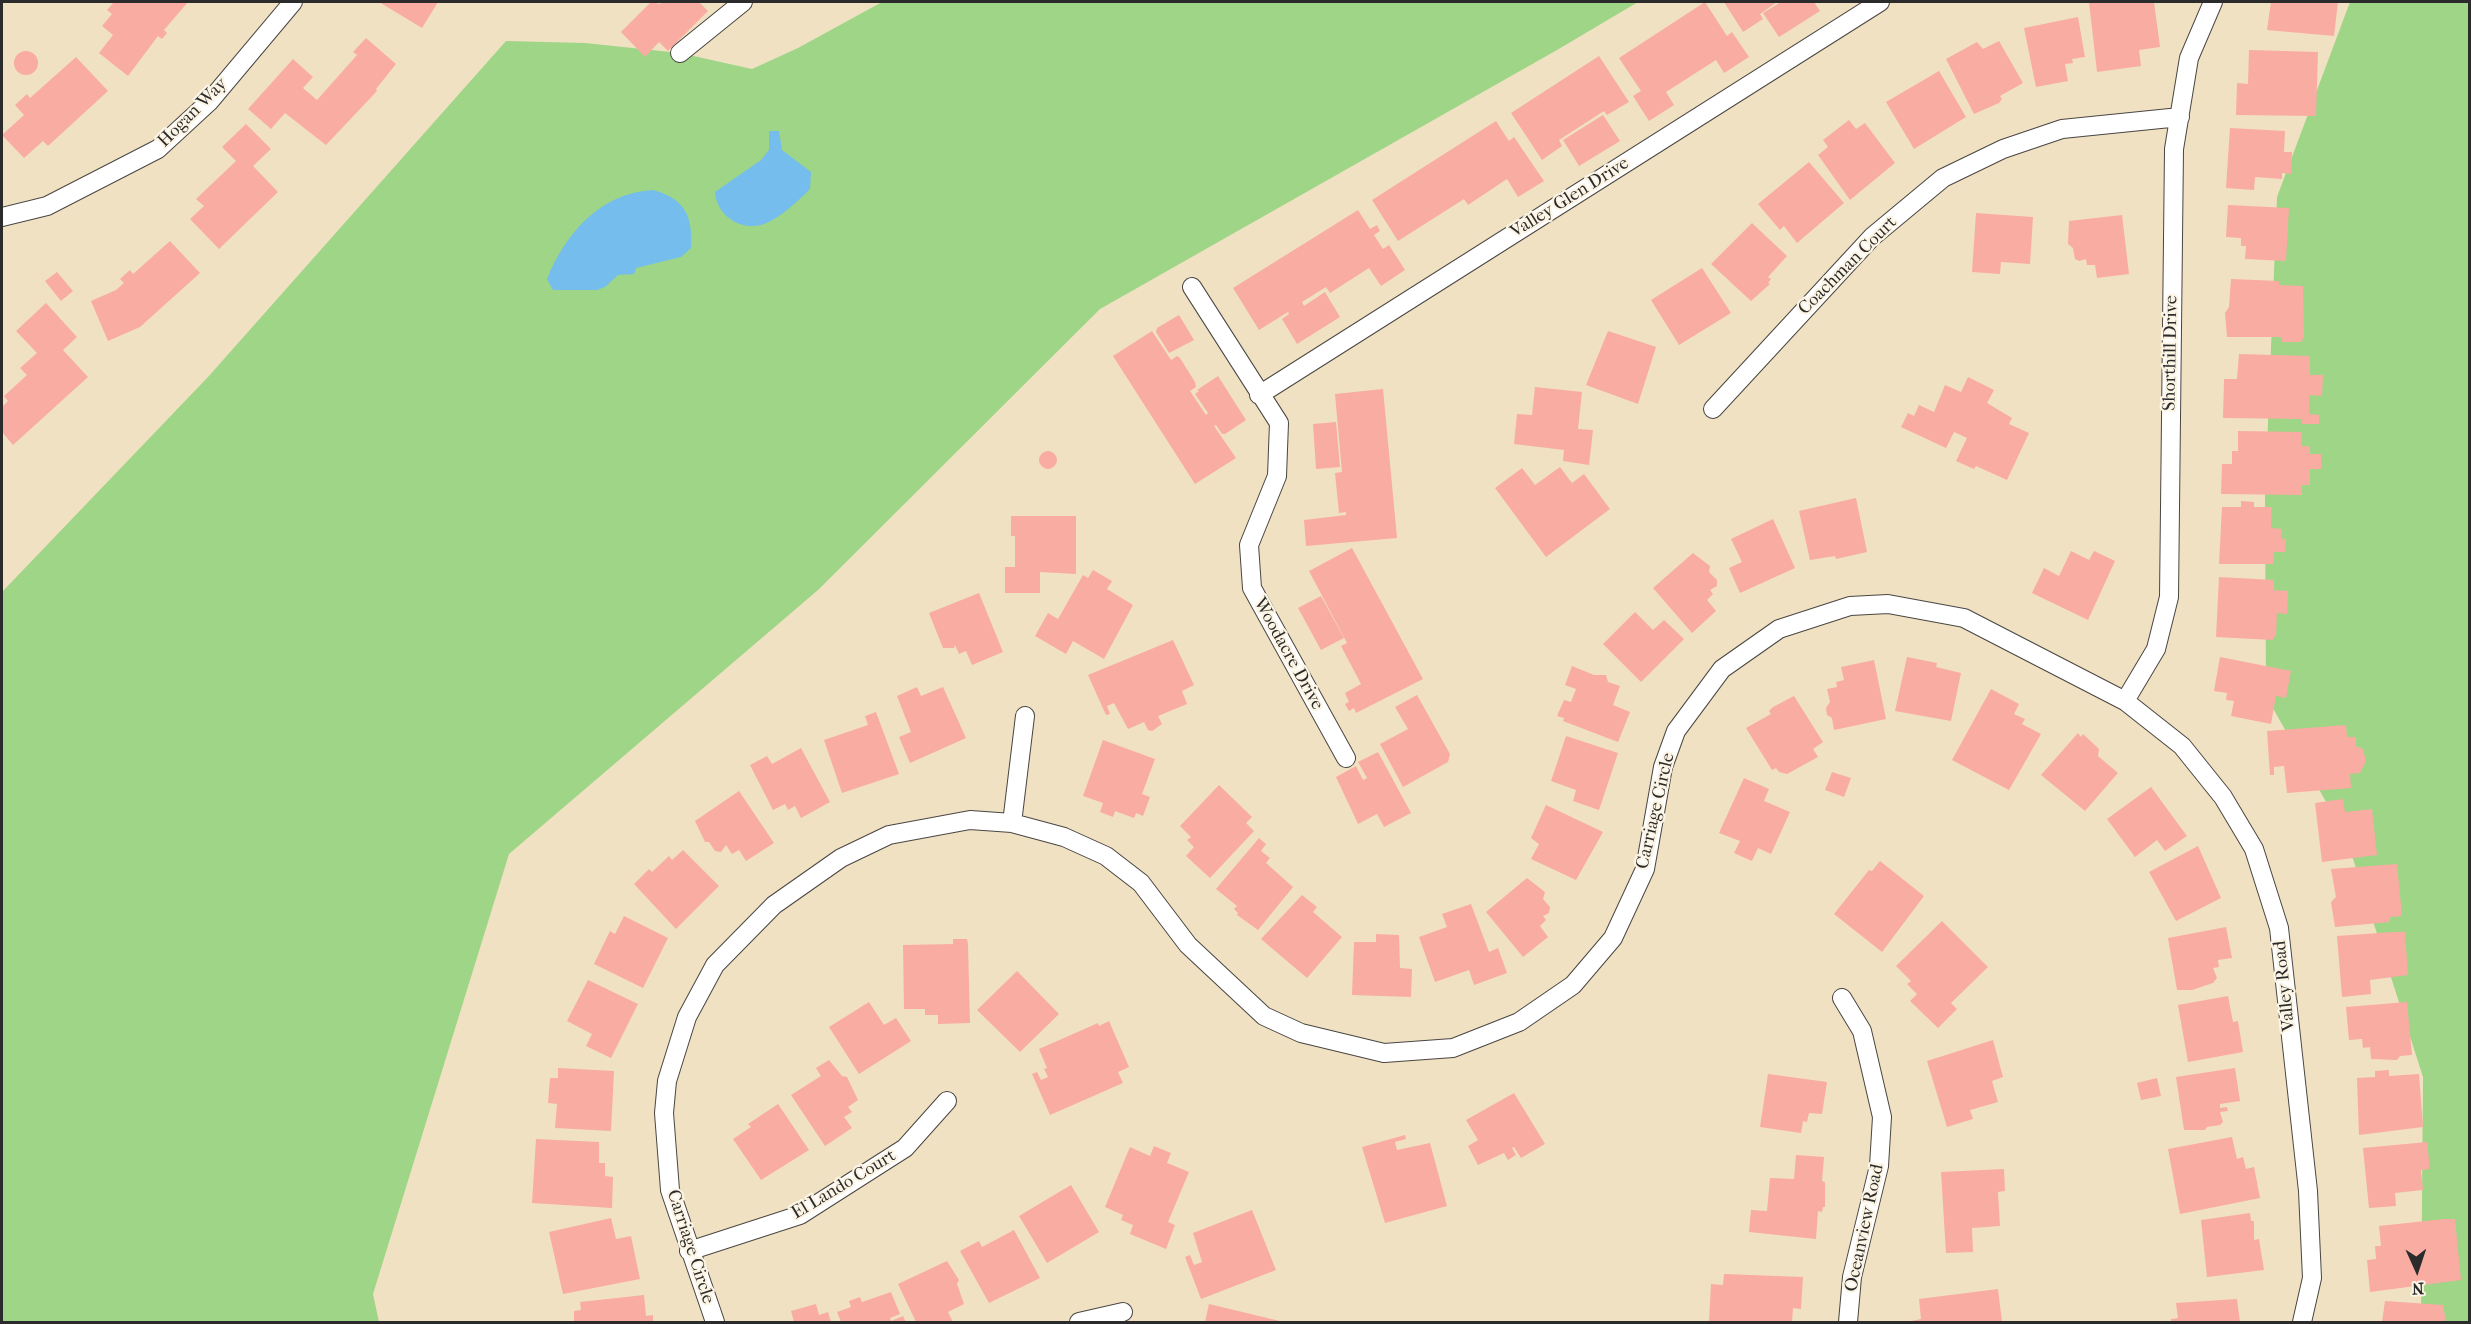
<!DOCTYPE html>
<html>
<head>
<meta charset="utf-8">
<style>
	body { margin:0 }
	#map { position:relative; width:2471px; height:1324px; overflow:hidden; background:#f1e1c3; font-family:"IM FELL French Canon",serif }
	canvas { display:block }
	.frame { position:absolute; inset:0; border:3px solid #2b2b2b; pointer-events:none }
	.north { position:absolute; left:2387px; top:1240px; width:60px; height:60px; -webkit-text-stroke:4px #fcf5e5; paint-order:stroke; rotate:177deg; font-size:16px; font-weight:700; line-height:24px; text-align:center; color:#2b2b2b }
	.north::after { content:''; display:block; margin:auto; width:21px; height:27px; background:#2b2b2b; clip-path:polygon(50% 0,100% 100%,50% 72%,0 100%) }
</style>
</head>
<body>
<div id="map">
<canvas width="2471" height="1324"></canvas>
<div class="frame"></div>
<div class="north">N</div>
</div>
<script>
const c = document.querySelector('canvas').getContext('2d');
c.lineJoin = 'round';
function fillPath(path, color) { c.fillStyle = color; c.fill(path, 'evenodd'); }
function strokePath(path, color, width, dash) { c.strokeStyle = color; c.lineWidth = width; c.lineCap = dash ? 'butt' : 'round'; c.setLineDash(dash || []); c.stroke(path); }
function write(font, color, halo, rows, align = 'center') {
  c.font = font + ' "IM FELL French Canon",serif'; c.lineWidth = 4.5; c.setLineDash([]); c.textBaseline = 'middle'; c.strokeStyle = halo; c.fillStyle = color; for (const [text, x, y, turn = 0] of rows) {
    c.save(); c.translate(x, y); c.rotate((+turn || 0) * Math.PI / 180); c.textAlign = isNaN(turn) ? turn : align; if (halo) c.strokeText(text, 0, 0); c.fillText(text, 0, 0); c.restore();
  }
}
fillPath(new Path2D(`
	M 882,2 L 1638,2 L 1557,50 L 1100,309 L 818,590 L 509,854 L 373,1294 L 379,1322 L 2,1322 L 2,592 L 208,377 L 506,41 L 585,43 L 680,53 L 752,69 L 798,48 Z
	M 2350,2 L 2469,2 L 2469,1322 L 2421,1322 L 2423,1077 L 2346,837 L 2266,696 L 2265,497 L 2277,197 Z`), '#9ed586');
fillPath(new Path2D(`
	M 769,131 L 779,131 L 782,150 L 811,172 L 810,189 C 798,201 780,218 764,224 C 741,232 717,216 715,192 L 761,160 L 769,150 Z
	M 653,190 C 685,199 693,216 691,248 L 681,257 L 636,268 L 634,274 L 618,275 L 605,287 L 597,290 L 553,290 L 547,279 C 566,232 601,193 653,190 Z`), '#75bded');
fillPath(new Path2D(`
	M 114,2 L 188,2 L 164,30 L 167,33 L 162,39 L 158,36 L 128,76 L 99,53 L 113,35 L 102,26 L 112,14 L 107,10 Z
	M 379,2 L 438,2 L 422,28 Z
	M 651,2 L 660,4 L 663,2 L 699,2 L 708,11 L 668,51 L 659,42 L 645,57 L 621,32 Z
	M 1705,2 L 1727,36 L 1732,32 L 1749,57 L 1724,73 L 1716,60 L 1666,92 L 1674,105 L 1649,121 L 1633,96 L 1641,91 L 1619,58 Z
	M 1724,2 L 1777,2 L 1760,14 L 1763,19 L 1743,32 Z
	M 1781,2 L 1814,2 L 1820,11 L 1779,37 L 1763,13 Z
	M 2089,2 L 2154,2 L 2160,47 L 2139,50 L 2141,66 L 2097,72 Z
	M 2271,2 L 2338,2 L 2334,36 L 2267,30 Z
	M 2078,17 L 2085,57 L 2072,59 L 2073,63 L 2065,64 L 2068,81 L 2036,87 L 2024,28 Z
	M 366,38 L 396,64 L 376,89 L 377,91 L 326,145 L 285,113 L 271,129 L 248,109 L 293,59 L 313,77 L 303,88 L 317,100 L 357,55 L 353,52 Z
	M 1999,41 L 2023,83 L 2000,96 L 2002,99 L 1999,103 L 1974,114 L 1946,59 L 1977,42 L 1983,49 Z
	M 2249,50 L 2318,52 L 2316,116 L 2236,115 L 2237,83 L 2248,84 Z
	M14 63a12 12 0 1 1 24 0a12 12 0 1 1-24 0Z
	M 1599,56 L 1629,102 L 1607,115 L 1604,111 L 1559,140 L 1562,146 L 1542,160 L 1511,113 Z
	M 76,57 L 108,91 L 48,146 L 43,141 L 24,158 L 2,135 L 24,115 L 15,105 L 27,94 L 30,98 Z
	M 1939,71 L 1966,117 L 1914,149 L 1886,102 Z
	M 1603,115 L 1620,141 L 1579,166 L 1563,140 Z
	M 1849,120 L 1856,129 L 1865,123 L 1895,163 L 1850,200 L 1818,155 L 1828,147 L 1823,140 Z
	M 1496,121 L 1509,141 L 1514,137 L 1544,181 L 1518,197 L 1507,179 L 1468,205 L 1464,199 L 1398,241 L 1372,200 Z
	M 246,124 L 271,149 L 253,166 L 278,192 L 219,249 L 190,219 L 204,206 L 196,199 L 236,161 L 222,147 Z
	M 2230,128 L 2285,131 L 2284,152 L 2292,152 L 2291,174 L 2282,173 L 2282,179 L 2255,177 L 2254,190 L 2226,188 Z
	M 1809,162 L 1844,203 L 1797,243 L 1784,226 L 1780,230 L 1758,204 Z
	M 2228,205 L 2289,208 L 2286,261 L 2245,259 L 2246,246 L 2241,246 L 2241,238 L 2226,237 Z
	M 1358,210 L 1370,229 L 1377,225 L 1380,231 L 1374,235 L 1383,249 L 1389,245 L 1405,270 L 1381,286 L 1369,268 L 1330,293 L 1326,287 L 1302,302 L 1304,306 L 1325,292 L 1340,317 L 1297,344 L 1282,319 L 1289,314 L 1288,312 L 1259,330 L 1233,288 Z
	M 1976,213 L 2033,217 L 2030,264 L 2001,262 L 2000,274 L 1972,272 Z
	M 2122,215 L 2129,274 L 2097,278 L 2095,265 L 2087,265 L 2086,259 L 2079,261 L 2075,259 L 2073,248 L 2068,244 L 2069,221 Z
	M 1752,223 L 1787,256 L 1768,277 L 1771,279 L 1768,283 L 1770,284 L 1751,301 L 1711,264 Z
	M 170,241 L 200,273 L 140,327 L 108,341 L 91,301 L 116,290 L 124,283 L 120,279 L 130,270 L 133,274 Z
	M 1702,268 L 1731,313 L 1679,345 L 1651,300 Z
	M 57,272 L 73,291 L 61,301 L 45,281 Z
	M 2231,279 L 2279,281 L 2279,285 L 2303,286 L 2304,337 L 2301,342 L 2282,342 L 2282,337 L 2227,337 L 2225,313 L 2229,307 Z
	M 46,303 L 77,337 L 63,350 L 88,377 L 13,445 L 2,432 L 2,407 L 8,401 L 4,396 L 27,375 L 20,368 L 37,353 L 16,331 Z
	M 1179,315 L 1194,340 L 1169,353 L 1156,332 L 1157,328 Z
	M 1152,331 L 1171,360 L 1177,356 L 1180,358 L 1195,382 L 1196,387 L 1190,391 L 1206,415 L 1208,413 L 1195,394 L 1199,391 L 1197,390 L 1218,376 L 1246,420 L 1225,434 L 1222,434 L 1216,425 L 1214,426 L 1236,458 L 1195,484 L 1113,356 Z
	M 1608,331 L 1656,347 L 1638,404 L 1586,385 Z
	M 2239,354 L 2310,356 L 2310,375 L 2323,375 L 2322,396 L 2309,395 L 2309,414 L 2319,415 L 2319,424 L 2302,424 L 2302,419 L 2223,418 L 2224,379 L 2237,379 Z
	M 1968,377 L 1994,390 L 1987,403 L 2012,418 L 2009,424 L 2029,433 L 2007,480 L 1976,466 L 1974,469 L 1956,461 L 1967,438 L 1954,432 L 1946,448 L 1901,427 L 1908,413 L 1914,416 L 1919,405 L 1934,412 L 1945,385 L 1961,392 Z
	M 1535,387 L 1582,392 L 1578,429 L 1593,430 L 1589,465 L 1563,461 L 1564,450 L 1514,444 L 1517,414 L 1532,415 Z
	M 1383,389 L 1397,538 L 1306,546 L 1304,520 L 1346,515 L 1346,512 L 1339,513 L 1335,473 L 1342,472 L 1335,394 Z
	M 1336,422 L 1340,467 L 1316,469 L 1313,424 Z
	M 2238,431 L 2302,432 L 2301,446 L 2310,446 L 2310,454 L 2321,454 L 2321,469 L 2310,469 L 2310,485 L 2302,485 L 2302,495 L 2221,494 L 2222,464 L 2232,464 L 2232,451 L 2238,451 Z
	M1039 460a9 9 0 1 1 18 0a9 9 0 1 1-18 0Z
	M 1560,467 L 1572,483 L 1584,474 L 1610,509 L 1546,557 L 1495,488 L 1522,468 L 1535,485 Z
	M 1856,498 L 1867,552 L 1836,559 L 1835,556 L 1810,560 L 1799,511 Z
	M 2241,501 L 2254,502 L 2254,507 L 2272,507 L 2271,528 L 2282,529 L 2281,539 L 2286,539 L 2285,552 L 2274,552 L 2273,564 L 2219,564 L 2222,507 L 2241,507 Z
	M 1011,516 L 1076,516 L 1076,574 L 1040,572 L 1040,593 L 1005,593 L 1005,567 L 1015,567 L 1015,536 L 1011,536 Z
	M 1773,519 L 1795,568 L 1740,593 L 1729,568 L 1742,562 L 1731,539 Z
	M 1352,548 L 1423,679 L 1356,713 L 1354,708 L 1349,711 L 1345,704 L 1349,702 L 1345,693 L 1361,684 L 1341,646 L 1347,643 L 1309,571 Z
	M 2071,551 L 2089,560 L 2094,551 L 2115,561 L 2088,620 L 2032,593 L 2044,568 L 2059,576 Z
	M 1693,553 L 1710,566 L 1709,572 L 1717,580 L 1717,586 L 1710,590 L 1713,594 L 1707,600 L 1716,611 L 1692,633 L 1653,588 Z
	M 1093,570 L 1112,581 L 1107,589 L 1133,605 L 1104,659 L 1073,641 L 1066,654 L 1035,636 L 1048,613 L 1058,619 L 1083,575 L 1088,578 Z
	M 2219,577 L 2274,580 L 2274,590 L 2288,591 L 2287,614 L 2277,613 L 2276,637 L 2273,637 L 2273,640 L 2216,637 Z
	M 979,593 L 1003,652 L 972,665 L 966,651 L 959,654 L 955,645 L 954,648 L 943,648 L 929,613 Z
	M 1321,596 L 1344,638 L 1321,650 L 1298,608 Z
	M 1635,612 L 1653,630 L 1664,620 L 1684,639 L 1641,682 L 1603,644 Z
	M 1173,640 L 1194,685 L 1182,691 L 1187,704 L 1158,716 L 1162,724 L 1152,731 L 1148,730 L 1144,722 L 1128,729 L 1114,703 L 1107,706 L 1110,714 L 1106,715 L 1088,675 Z
	M 1907,657 L 1937,663 L 1936,667 L 1961,673 L 1951,721 L 1895,711 Z
	M 2220,657 L 2291,671 L 2286,698 L 2276,696 L 2271,724 L 2231,716 L 2234,701 L 2226,700 L 2227,693 L 2214,691 Z
	M 1874,660 L 1886,719 L 1834,730 L 1832,718 L 1827,715 L 1826,708 L 1830,702 L 1827,689 L 1837,687 L 1836,682 L 1844,680 L 1841,667 Z
	M 1572,666 L 1594,675 L 1606,675 L 1608,682 L 1620,686 L 1613,705 L 1630,712 L 1618,742 L 1563,721 L 1564,718 L 1557,716 L 1564,700 L 1571,702 L 1576,689 L 1565,685 Z
	M 917,687 L 921,696 L 943,687 L 966,738 L 910,763 L 899,737 L 911,732 L 897,696 Z
	M 1991,689 L 2019,704 L 2014,714 L 2025,719 L 2022,724 L 2041,734 L 2009,790 L 1952,760 Z
	M 1417,695 L 1450,754 L 1448,762 L 1403,787 L 1380,744 L 1408,729 L 1395,707 Z
	M 1794,696 L 1823,742 L 1813,749 L 1818,757 L 1787,774 L 1779,772 L 1776,768 L 1772,770 L 1746,728 L 1771,714 L 1769,711 L 1773,707 Z
	M 876,712 L 899,774 L 842,793 L 824,740 L 868,725 L 865,716 Z
	M 2346,725 L 2347,737 L 2356,737 L 2356,746 L 2363,749 L 2366,761 L 2360,773 L 2350,774 L 2351,788 L 2287,793 L 2284,766 L 2274,767 L 2274,775 L 2270,775 L 2267,731 Z
	M 2078,733 L 2081,737 L 2083,734 L 2099,749 L 2098,756 L 2118,773 L 2085,811 L 2041,775 Z
	M 1566,736 L 1618,753 L 1599,810 L 1573,801 L 1576,790 L 1551,781 Z
	M 1103,740 L 1155,759 L 1142,794 L 1150,797 L 1143,816 L 1136,813 L 1134,818 L 1115,811 L 1113,817 L 1100,812 L 1103,803 L 1083,796 Z
	M 801,748 L 830,802 L 801,818 L 795,806 L 788,810 L 785,804 L 773,810 L 750,765 L 767,756 L 772,764 Z
	M 1378,752 L 1411,813 L 1384,827 L 1377,814 L 1358,824 L 1336,777 L 1356,766 L 1363,780 L 1367,778 L 1358,762 Z
	M 1832,772 L 1851,778 L 1844,797 L 1825,790 Z
	M 1744,778 L 1769,789 L 1764,801 L 1790,812 L 1771,854 L 1758,848 L 1752,861 L 1734,853 L 1740,841 L 1719,833 Z
	M 1219,785 L 1252,817 L 1246,823 L 1254,831 L 1210,878 L 1186,856 L 1194,847 L 1187,840 L 1191,837 L 1180,826 Z
	M 2151,787 L 2187,836 L 2165,851 L 2157,840 L 2135,857 L 2107,819 Z
	M 739,791 L 774,843 L 746,861 L 739,850 L 732,854 L 726,845 L 721,852 L 715,851 L 709,842 L 705,842 L 695,821 Z
	M 2343,799 L 2345,812 L 2372,809 L 2377,855 L 2322,862 L 2315,803 Z
	M 1546,805 L 1603,832 L 1576,880 L 1531,859 L 1539,844 L 1531,838 Z
	M 1259,838 L 1266,844 L 1261,851 L 1270,858 L 1266,863 L 1293,887 L 1258,930 L 1237,915 L 1238,913 L 1234,909 L 1237,906 L 1216,889 Z
	M 2198,846 L 2221,898 L 2176,921 L 2149,872 Z
	M 683,850 L 719,886 L 676,929 L 634,884 L 649,869 L 652,872 L 669,856 L 672,860 Z
	M 1880,861 L 1924,896 L 1882,952 L 1834,914 L 1869,870 L 1872,871 Z
	M 2397,864 L 2402,916 L 2390,917 L 2390,922 L 2335,927 L 2331,902 L 2336,897 L 2331,869 Z
	M 1527,878 L 1545,892 L 1543,899 L 1550,907 L 1549,913 L 1543,916 L 1546,920 L 1540,926 L 1548,937 L 1523,957 L 1486,912 Z
	M 1302,895 L 1317,907 L 1313,912 L 1342,937 L 1307,978 L 1261,939 Z
	M 1471,904 L 1489,952 L 1498,948 L 1507,973 L 1474,985 L 1469,970 L 1435,982 L 1419,937 L 1447,927 L 1442,914 Z
	M 624,916 L 668,938 L 643,988 L 594,964 L 610,931 L 615,934 Z
	M 1942,921 L 1988,967 L 1951,1003 L 1957,1009 L 1938,1028 L 1910,1001 L 1917,994 L 1907,984 L 1911,981 L 1896,966 Z
	M 2226,927 L 2232,958 L 2218,960 L 2219,967 L 2213,968 L 2217,978 L 2213,983 L 2192,990 L 2177,990 L 2168,938 Z
	M 2393,932 L 2405,932 L 2408,975 L 2370,980 L 2371,994 L 2342,997 L 2337,936 Z
	M 1376,934 L 1399,935 L 1400,968 L 1412,969 L 1411,997 L 1352,995 L 1354,942 L 1376,942 Z
	M 953,939 L 967,939 L 968,944 L 970,1023 L 938,1024 L 938,1015 L 925,1015 L 925,1009 L 904,1009 L 903,945 L 953,944 Z
	M 1017,971 L 1059,1014 L 1020,1052 L 977,1010 Z
	M 588,980 L 638,1004 L 611,1058 L 586,1046 L 592,1034 L 567,1021 Z
	M 2228,996 L 2233,1022 L 2238,1021 L 2243,1052 L 2188,1062 L 2178,1005 Z
	M 869,1002 L 884,1025 L 896,1018 L 911,1041 L 859,1074 L 829,1027 Z
	M 2407,1002 L 2412,1055 L 2400,1056 L 2397,1060 L 2371,1059 L 2370,1047 L 2363,1048 L 2362,1039 L 2349,1040 L 2346,1007 Z
	M 1109,1021 L 1129,1067 L 1118,1072 L 1123,1083 L 1050,1115 L 1032,1074 L 1037,1072 L 1041,1080 L 1048,1077 L 1044,1069 L 1047,1068 L 1039,1049 L 1098,1023 L 1099,1026 Z
	M 1993,1040 L 2003,1077 L 1992,1081 L 1998,1102 L 1970,1110 L 1973,1119 L 1947,1127 L 1927,1061 Z
	M 829,1060 L 842,1076 L 847,1077 L 858,1100 L 848,1107 L 852,1112 L 844,1117 L 852,1128 L 825,1146 L 791,1095 L 821,1076 L 816,1068 Z
	M 558,1068 L 614,1071 L 611,1131 L 555,1128 L 557,1104 L 548,1103 L 550,1078 L 558,1078 Z
	M 2235,1068 L 2240,1101 L 2220,1104 L 2220,1108 L 2227,1107 L 2228,1111 L 2220,1112 L 2223,1122 L 2220,1125 L 2207,1127 L 2205,1130 L 2184,1130 L 2176,1077 Z
	M 2389,1070 L 2389,1076 L 2419,1074 L 2423,1127 L 2359,1135 L 2357,1078 L 2375,1077 L 2375,1071 Z
	M 1768,1074 L 1827,1082 L 1822,1114 L 1809,1113 L 1807,1122 L 1803,1121 L 1801,1133 L 1760,1127 Z
	M 2157,1078 L 2161,1096 L 2141,1100 L 2137,1083 Z
	M 1514,1093 L 1545,1144 L 1521,1158 L 1514,1147 L 1512,1148 L 1516,1155 L 1508,1160 L 1504,1153 L 1478,1165 L 1468,1146 L 1478,1140 L 1466,1120 Z
	M 778,1104 L 809,1150 L 761,1180 L 733,1139 L 751,1127 L 748,1124 Z
	M 1405,1135 L 1406,1139 L 1395,1142 L 1397,1150 L 1430,1143 L 1447,1206 L 1385,1223 L 1362,1147 Z
	M 2232,1137 L 2237,1159 L 2243,1157 L 2246,1169 L 2254,1167 L 2260,1198 L 2180,1214 L 2168,1149 Z
	M 536,1139 L 599,1142 L 599,1163 L 605,1163 L 605,1176 L 613,1177 L 612,1208 L 532,1203 Z
	M 2427,1142 L 2430,1169 L 2421,1170 L 2423,1190 L 2395,1193 L 2396,1206 L 2369,1208 L 2363,1148 Z
	M 1154,1146 L 1171,1153 L 1167,1163 L 1189,1172 L 1168,1222 L 1175,1225 L 1166,1249 L 1130,1234 L 1133,1225 L 1121,1220 L 1123,1215 L 1105,1207 L 1130,1147 L 1150,1156 Z
	M 1796,1155 L 1824,1157 L 1822,1181 L 1825,1182 L 1825,1207 L 1823,1207 L 1822,1212 L 1818,1211 L 1816,1239 L 1749,1232 L 1751,1210 L 1767,1211 L 1770,1178 L 1794,1179 Z
	M 2004,1169 L 2005,1191 L 1998,1192 L 2000,1226 L 1972,1228 L 1973,1252 L 1946,1253 L 1941,1172 Z
	M 1071,1185 L 1099,1232 L 1047,1263 L 1019,1216 Z
	M 1252,1210 L 1276,1270 L 1201,1299 L 1185,1257 L 1190,1255 L 1194,1265 L 1202,1262 L 1193,1233 Z
	M 2250,1213 L 2251,1221 L 2254,1221 L 2254,1240 L 2259,1239 L 2264,1270 L 2207,1277 L 2201,1220 Z
	M 611,1218 L 616,1239 L 631,1236 L 640,1279 L 563,1294 L 549,1232 Z
	M 2444,1219 L 2455,1219 L 2461,1280 L 2370,1292 L 2367,1260 L 2376,1259 L 2375,1246 L 2381,1246 L 2379,1226 Z
	M 1014,1230 L 1040,1278 L 989,1303 L 960,1251 L 979,1241 L 982,1247 Z
	M 947,1261 L 959,1280 L 957,1284 L 964,1304 L 948,1312 L 953,1322 L 916,1322 L 898,1284 Z
	M 1724,1274 L 1803,1277 L 1801,1309 L 1793,1308 L 1792,1322 L 1709,1322 L 1711,1284 L 1723,1285 Z
	M 1998,1289 L 2002,1322 L 1907,1322 L 1921,1319 L 1919,1299 Z
	M 891,1292 L 900,1314 L 890,1318 L 891,1321 L 903,1316 L 906,1322 L 841,1322 L 837,1312 L 851,1307 L 849,1301 L 860,1297 L 862,1302 Z
	M 644,1295 L 646,1316 L 653,1315 L 653,1322 L 574,1322 L 574,1311 L 581,1310 L 580,1302 Z
	M 2237,1299 L 2240,1322 L 2171,1322 L 2171,1319 L 2178,1318 L 2176,1303 Z
	M 2385,1301 L 2443,1305 L 2446,1322 L 2382,1322 Z
	M 816,1304 L 819,1315 L 828,1312 L 831,1322 L 794,1322 L 791,1311 Z
	M 1209,1304 L 1284,1322 L 1205,1322 Z`), '#f9aca2');
const minor = new Path2D(`
	M 680,53 L 743,2
	M 2,217 L 47,206 L 158,149 L 209,102 L 293,2
	M 1192,287 L 1279,423 L 1277,476 L 1249,545 L 1252,588 L 1346,758
	M 1259,395 L 1880,2
	M 1713,409 L 1872,237 L 1943,178 L 2003,149 L 2062,129 L 2180,117
	M 2125,701 L 2156,649 L 2169,597 L 2174,149 L 2189,58 L 2213,2
	M 1012,823 L 1025,716
	M 1842,998 L 1862,1031 L 1882,1117 L 1879,1166 L 1852,1277 L 1848,1322
	M 689,1251 L 800,1215 L 905,1148 L 947,1101
	M 715,1322 L 670,1190 L 664,1113 L 667,1081 L 687,1017 L 715,965 L 774,905 L 841,858 L 889,835 L 970,820 L 1012,823 L 1064,837 L 1106,856 L 1141,883 L 1188,945 L 1264,1016 L 1301,1033 L 1384,1053 L 1453,1048 L 1519,1022 L 1573,985 L 1613,938 L 1645,869 L 1663,767 L 1676,731 L 1722,669 L 1779,629 L 1850,606 L 1888,604 L 1964,618 L 2125,701 L 2182,746 L 2223,797 L 2254,849 L 2279,928 L 2308,1191 L 2312,1278 L 2302,1322
	M 1079,1322 L 1123,1312`);
strokePath(minor, '#494642', 20);
strokePath(minor, '#fff', 18);
write('18px', '#2b2b2b', '#fcf5e5', [
	["Hogan Way",193,113,-45],
	["Valley Glen Drive",1570,198,-32],
	["Coachman Court",1848,266,-45],
	["Shorthill Drive",2171,353,-89],
	["Woodacre Drive",1288,654,61],
	["Carriage Circle",1656,811,-77],
	["Valley Road",2285,986,-96],
	["El Lando Court",844,1185,-31],
	["Oceanview Road",1865,1228,-78],
	["Carriage Circle",690,1247,72]
]);
</script>
</body>
</html>
